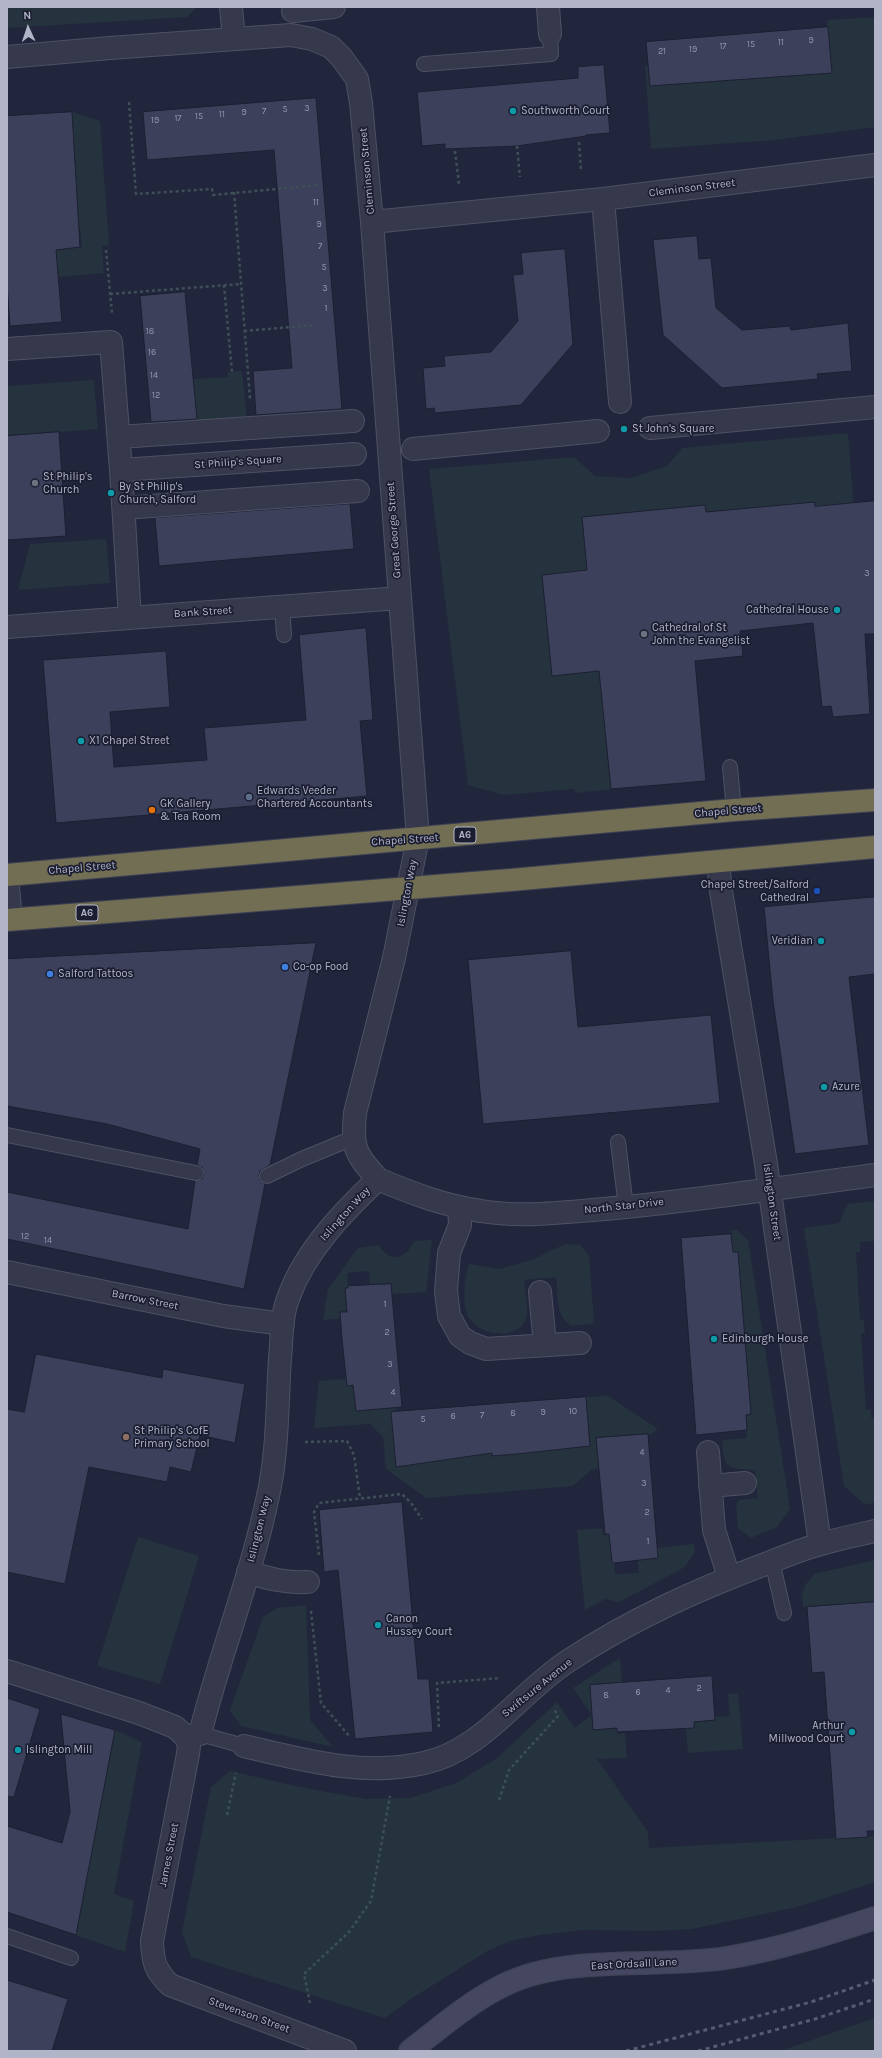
<!DOCTYPE html>
<html>
<head>
<meta charset="utf-8">
<style>
	body { margin:0 }
	#map { position:relative; width:882px; height:2058px; overflow:hidden; background:#22263c; font-family:Karla,sans-serif }
	canvas { display:block }
	.frame { position:absolute; inset:0; border:8px solid #b2b4c8; pointer-events:none }
	.north { position:absolute; left:8px; top:8px; width:40px; height:40px; -webkit-text-stroke:3px #1b1e31; paint-order:stroke; rotate:357deg; font-size:11px; font-weight:700; line-height:16px; text-align:center; color:#b2b4c8 }
	.north::after { content:''; display:block; margin:auto; width:14px; height:18px; background:#b2b4c8; clip-path:polygon(50% 0,100% 100%,50% 72%,0 100%) }
</style>
</head>
<body>
<div id="map">
<canvas width="882" height="2058"></canvas>
<div class="frame"></div>
<div class="north">N</div>
</div>
<script>
const c = document.querySelector('canvas').getContext('2d');
c.lineJoin = 'round';
function fillPath(path, color) { c.fillStyle = color; c.fill(path, 'evenodd'); }
function strokePath(path, color, width, dash) { c.strokeStyle = color; c.lineWidth = width; c.lineCap = dash ? 'butt' : 'round'; c.setLineDash(dash || []); c.stroke(path); }
function write(font, color, halo, rows, align = 'center') {
  c.font = font + ' Karla,sans-serif'; c.lineWidth = 3.5; c.setLineDash([]); c.textBaseline = 'middle'; c.strokeStyle = halo; c.fillStyle = color; for (const [text, x, y, turn = 0] of rows) {
    c.save(); c.translate(x, y); c.rotate((+turn || 0) * Math.PI / 180); c.textAlign = isNaN(turn) ? turn : align; if (halo) c.strokeText(text, 0, 0); c.fillText(text, 0, 0); c.restore();
  }
}
fillPath(new Path2D(`
	M 7,7 L 197,7 L 187,17 L 7,28 Z
	M 875,17 L 875,127 L 774,140 L 651,149 L 645,65 L 648,65 L 650,86 L 831,73 L 827,22 L 829,20 Z
	M 72,112 L 100,121 L 109,245 L 102,246 L 104,273 L 58,277 L 56,250 L 82,247 L 80,228 L 49,230 L 45,170 L 76,168 L 74,145 L 43,136 L 73,133 Z
	M 242,371 L 247,420 L 197,425 L 193,379 L 228,377 L 228,372 Z
	M 94,380 L 98,429 L 7,436 L 7,386 Z
	M 848,433 L 854,512 L 816,515 L 815,502 L 706,512 L 705,505 L 582,517 L 587,570 L 542,575 L 552,676 L 599,671 L 611,789 L 576,793 L 574,789 L 503,795 L 468,785 L 429,469 L 574,457 L 595,476 L 631,478 L 667,466 L 682,448 Z
	M 106,539 L 110,583 L 18,590 L 30,544 Z
	M 875,1201 L 875,1241 L 860,1242 L 860,1252 L 856,1252 L 860,1320 L 864,1320 L 865,1333 L 861,1333 L 866,1410 L 871,1410 L 871,1418 L 875,1417 L 875,1502 L 866,1505 L 844,1486 L 804,1228 L 839,1223 L 848,1204 Z
	M 731,1230 L 737,1230 L 748,1240 L 790,1509 L 777,1527 L 751,1538 L 738,1528 L 736,1504 L 739,1500 L 758,1498 L 755,1470 C 727,1469 724,1469 722,1440 L 747,1438 L 746,1415 L 751,1414 L 738,1252 L 733,1252 Z
	M 432,1240 L 426,1292 L 392,1294 L 391,1284 L 370,1286 L 369,1271 L 347,1273 L 348,1288 L 345,1288 L 347,1312 L 341,1318 L 323,1320 L 328,1289 L 358,1248 L 379,1245 C 390,1265 406,1258 414,1241 Z
	M 565,1244 L 580,1245 L 589,1255 L 594,1323 L 571,1326 C 554,1314 559,1296 556,1277 L 524,1280 C 525,1291 528,1303 527,1314 C 523,1342 481,1337 469,1318 C 461,1306 465,1276 469,1264 L 499,1269 L 532,1260 Z
	M 346,1379 L 347,1386 L 353,1385 L 356,1411 L 396,1408 L 397,1416 L 492,1449 L 492,1456 L 590,1443 L 586,1397 L 608,1396 L 658,1429 L 651,1434 L 602,1438 L 604,1468 L 591,1470 L 573,1486 L 426,1498 L 386,1469 L 383,1437 L 370,1424 L 314,1428 L 319,1381 Z
	M 602,1528 L 603,1535 L 609,1534 L 612,1561 L 614,1562 L 615,1574 L 639,1573 L 638,1559 L 657,1548 L 694,1544 L 694,1553 L 685,1567 L 619,1602 L 605,1599 L 585,1610 L 577,1530 Z
	M 138,1537 L 199,1556 L 160,1684 L 97,1666 Z
	M 875,1560 L 875,1602 L 803,1607 L 802,1593 L 806,1584 L 814,1574 Z
	M 306,1605 L 310,1720 L 333,1747 L 241,1726 L 230,1710 L 263,1617 L 277,1608 Z
	M 620,1658 L 622,1683 L 590,1685 L 593,1729 L 617,1728 L 617,1734 L 625,1733 L 627,1758 L 597,1759 L 648,1832 L 649,1848 L 875,1836 L 875,1882 L 797,1907 L 692,1929 L 654,1931 L 582,1930 L 539,1935 L 510,1941 L 489,1950 L 409,2000 L 385,2018 L 191,1957 L 182,1932 L 211,1787 L 230,1771 L 300,1787 L 366,1799 L 410,1798 L 456,1783 L 496,1759 L 557,1702 L 575,1728 L 592,1715 L 573,1688 Z
	M 738,1693 L 743,1749 L 688,1753 L 686,1728 L 694,1728 L 694,1722 L 715,1720 L 715,1717 L 730,1716 L 728,1694 Z
	M 115,1730 L 142,1742 L 114,1894 L 134,1901 L 125,1952 L 76,1935 Z
	M 875,2018 L 875,2051 L 780,2051 Z`), '#24333d');
const building = new Path2D(`
	M 828,27 L 832,73 L 650,86 L 646,42 Z
	M 604,65 L 610,133 L 586,135 L 586,136 L 517,146 L 445,149 L 445,144 L 422,146 L 417,92 L 578,78 L 578,67 Z
	M 316,98 L 342,409 L 256,415 L 253,371 L 292,368 L 274,150 L 147,160 L 143,112 Z
	M 72,112 L 80,247 L 56,250 L 62,322 L 10,326 L 7,283 L 7,116 Z
	M 697,236 L 699,259 L 711,258 L 716,308 L 742,330 L 790,326 L 791,330 L 848,323 L 852,371 L 817,374 L 818,379 L 722,388 L 663,335 L 653,240 Z
	M 565,249 L 573,344 L 521,405 L 435,413 L 434,408 L 426,409 L 423,368 L 445,366 L 444,356 L 491,352 L 518,321 L 513,275 L 523,274 L 521,253 Z
	M 185,292 L 197,419 L 151,422 L 140,296 Z
	M 59,432 L 66,536 L 7,540 L 7,436 Z
	M 875,501 L 875,634 L 865,634 L 870,714 L 833,717 L 831,706 L 822,707 L 813,623 L 740,631 L 743,656 L 695,661 L 706,781 L 611,789 L 599,671 L 552,676 L 542,575 L 587,570 L 582,517 L 705,505 L 706,512 L 815,502 L 815,506 Z
	M 350,504 L 354,549 L 159,566 L 155,518 Z
	M 366,628 L 373,720 L 360,721 L 367,796 L 56,823 L 43,660 L 166,651 L 170,707 L 110,712 L 114,767 L 207,760 L 204,728 L 306,720 L 299,635 Z
	M 875,897 L 875,974 L 849,977 L 869,1145 L 795,1154 L 773,1001 L 764,907 Z
	M 316,943 L 270,1165 L 260,1171 L 259,1175 L 260,1180 L 265,1184 L 244,1289 L 7,1239 L 7,1192 L 188,1229 L 195,1181 L 202,1179 L 204,1174 L 202,1167 L 197,1165 L 200,1149 L 107,1124 L 7,1106 L 7,959 Z
	M 571,951 L 578,1027 L 711,1015 L 720,1103 L 483,1124 L 468,960 Z
	M 731,1234 L 733,1252 L 738,1252 L 751,1414 L 746,1415 L 747,1430 L 696,1435 L 681,1238 Z
	M 391,1284 L 402,1407 L 356,1411 L 353,1385 L 347,1386 L 342,1339 L 340,1312 L 347,1312 L 345,1288 L 348,1288 L 348,1286 Z
	M 36,1354 L 162,1378 L 163,1369 L 245,1384 L 235,1443 L 200,1435 L 191,1472 L 170,1467 L 167,1482 L 89,1467 L 65,1584 L 7,1572 L 7,1409 L 24,1412 Z
	M 586,1397 L 590,1446 L 517,1454 L 492,1456 L 492,1453 L 396,1467 L 391,1412 Z
	M 648,1434 L 658,1558 L 614,1563 L 612,1562 L 609,1534 L 605,1534 L 596,1438 Z
	M 402,1502 L 418,1679 L 429,1679 L 433,1732 L 355,1739 L 338,1570 L 324,1572 L 319,1510 Z
	M 875,1602 L 875,1831 L 867,1831 L 868,1837 L 836,1839 L 824,1672 L 812,1673 L 807,1607 Z
	M 712,1676 L 715,1720 L 694,1722 L 694,1728 L 617,1732 L 617,1728 L 593,1730 L 590,1685 Z
	M 7,1698 L 40,1709 L 14,1797 L 7,1796 Z
	M 61,1714 L 115,1730 L 76,1935 L 7,1912 L 7,1826 L 62,1843 L 70,1812 Z
	M 7,1980 L 68,1999 L 52,2051 L 7,2051 Z`);
fillPath(building, '#3c405a');
strokePath(building, '#1d2033', 1);
const lane = new Path2D(`
	M 424,64 L 551,54 L 550,34
	M 282,607 L 284,635
	M 730,767 L 734,810
	M 7,1135 L 196,1173
	M 618,1142 L 626,1207
	M 267,1176 L 302,1159 L 353,1138
	M 772,1561 L 784,1613
	M 200,1734 L 244,1746
	M 7,1936 L 71,1958`);
const street = new Path2D(`
	M 231,7 L 234,39
	M 548,7 L 550,34
	M 293,11 L 334,7
	M 7,57 L 110,48 L 291,35 L 312,39 L 331,47 L 342,58 L 357,79 L 361,103 L 372,222 L 418,838 L 394,958 L 355,1113 C 352,1147 354,1153 378,1179 C 343,1212 306,1250 289,1296 C 281,1315 282,1338 280,1358 C 277,1404 278,1452 268,1496 C 251,1577 220,1654 200,1734 L 186,1737
	M 603,199 L 620,402
	M 372,222 L 603,199 L 875,165
	M 7,349 L 111,342 L 121,470
	M 650,428 L 875,407
	M 119,437 L 353,421
	M 413,449 L 598,431
	M 124,508 L 358,491
	M 130,618 L 121,470 L 355,454
	M 7,627 L 400,598
	M 718,862 L 721,891 L 766,1164 L 820,1544
	M 7,877 L 11,919
	M 378,1179 C 411,1193 445,1206 481,1211 C 522,1218 564,1212 605,1209 C 695,1201 785,1187 875,1175
	M 459,1207 L 460,1225 L 449,1253 L 446,1291 L 449,1316 L 460,1336 L 470,1343 L 486,1349 L 580,1343
	M 7,1272 L 223,1316 L 283,1324
	M 540,1292 L 545,1345
	M 708,1452 L 714,1530 L 729,1577
	M 710,1486 L 745,1483
	M 248,1572 C 269,1579 286,1583 308,1582
	M 7,1671 L 139,1713 L 175,1727 L 186,1737 L 189,1746 L 188,1754 L 152,1941 C 153,1963 155,1970 170,1985 L 345,2051
	M 244,1746 C 304,1760 363,1777 424,1763 C 482,1751 519,1693 568,1661 C 632,1619 696,1590 768,1563 C 785,1556 803,1549 821,1544 C 838,1539 857,1535 875,1531`);
const secondary = new Path2D(`
	M 410,2051 C 440,2028 468,2003 502,1986 C 566,1953 655,1969 726,1958 C 776,1950 827,1934 875,1918`);
const highway = new Path2D(`
	M 7,875 L 734,810 L 875,800
	M 7,920 L 511,880 L 875,847`);
strokePath(lane, '#4e5164', 16);
strokePath(street, '#4e5164', 24);
strokePath(secondary, '#3f4255', 24);
strokePath(highway, '#3e4154', 24);
strokePath(new Path2D(`
	M 129,102 L 136,194 L 212,189 L 213,195 L 319,185
	M 579,142 L 581,170
	M 517,146 L 520,177
	M 455,151 L 459,184
	M 234,192 L 250,399
	M 106,250 L 112,313
	M 224,285 L 232,372
	M 110,294 L 241,284
	M 244,331 L 316,325
	M 305,1442 L 347,1441 L 354,1455 L 360,1498
	M 319,1555 L 314,1512 L 319,1503 L 402,1494 L 411,1503 L 422,1519
	M 311,1611 L 321,1703 L 350,1737
	M 439,1727 L 437,1683 L 501,1678
	M 499,1800 L 509,1770 L 558,1716 L 554,1709
	M 227,1815 L 236,1773
	M 310,2003 L 304,1974 L 349,1932 L 371,1901 L 390,1796`), '#3f4f57', 2.5, [3, 3]);
strokePath(lane, '#36394c', 14);
strokePath(street, '#36394c', 22);
strokePath(secondary, '#44475f', 22);
strokePath(highway, '#726e53', 22);
strokePath(new Path2D(`
	M 626,2051 L 811,2002 L 875,1980
	M 698,2051 L 815,2019 L 875,1999`), '#585c73', 3, [4, 4]);
for (const [x, y, r, color] of [
	[513,111,4,"#0f9aa8"],
	[624,429,4,"#0f9aa8"],
	[35,483,4,"#6b7280"],
	[111,493,4,"#0f9aa8"],
	[837,610,4,"#0f9aa8"],
	[644,634,4,"#6b7280"],
	[81,741,4,"#0f9aa8"],
	[249,797,4,"#5c6f8a"],
	[152,810,4,"#e8710a"],
	[817,891,4,"#1a4fb4"],
	[821,941,4,"#0f9aa8"],
	[285,967,4,"#3f7fe0"],
	[50,974,4,"#3f7fe0"],
	[824,1087,4,"#0f9aa8"],
	[714,1339,4,"#0f9aa8"],
	[126,1437,4,"#8d6e63"],
	[378,1625,4,"#0f9aa8"],
	[852,1732,4,"#0f9aa8"],
	[18,1750,4,"#0f9aa8"]
]) { const dot = new Path2D(); dot.arc(x, y, r, 0, 2 * Math.PI); c.fillStyle = color; c.fill(dot); strokePath(dot, '#1b1e31', 1.5); }
write('9px', '#9497ac', null, [
	["9",811,40],
	["11",781,42],
	["15",751,44],
	["17",723,46],
	["19",693,49],
	["21",662,51],
	["3",307,108],
	["5",285,109],
	["7",264,111],
	["9",244,112],
	["11",222,114],
	["15",199,116],
	["17",178,118],
	["19",155,120],
	["11",316,202],
	["9",319,224],
	["7",320,246],
	["5",324,267],
	["3",325,288],
	["1",326,308],
	["18",150,331],
	["16",152,352],
	["14",154,375],
	["12",156,395],
	["3",867,573],
	["12",25,1236],
	["14",48,1240],
	["1",385,1304],
	["2",387,1332],
	["3",390,1364],
	["4",393,1392],
	["10",573,1411],
	["9",543,1412],
	["8",513,1413],
	["7",482,1415],
	["6",453,1416],
	["5",423,1419],
	["4",642,1452],
	["3",644,1483],
	["2",647,1512],
	["1",648,1541],
	["2",699,1688],
	["4",668,1690],
	["6",638,1692],
	["8",606,1695]
]);
for (const [x, y, w] of [
	[465,835,22],
	[87,913,22]
]) { const box = new Path2D(); box.roundRect(x - w / 2, y - 8, w, 16, 3); c.fillStyle = '#1b1e31'; c.fill(box); strokePath(box, '#b2b4c8', 1); }
write('bold 10px', '#b2b4c8', null, [
	["A6",465,835],
	["A6",87,913]
]);
write('11px', '#b2b4c8', '#1b1e31', [
	["Southworth Court",521,111],
	["St John's Square",632,429],
	["St Philip's",43,477],
	["Church",43,490],
	["By St Philip's",119,487],
	["Church, Salford",119,500],
	["Cathedral House",829,610,"right"],
	["Cathedral of St",652,628],
	["John the Evangelist",652,641],
	["X1 Chapel Street",89,741],
	["Edwards Veeder",257,791],
	["Chartered Accountants",257,804],
	["GK Gallery",160,804],
	["& Tea Room",160,817],
	["Chapel Street/Salford",809,885,"right"],
	["Cathedral",809,898,"right"],
	["Veridian",813,941,"right"],
	["Co-op Food",293,967],
	["Salford Tattoos",58,974],
	["Azure",832,1087],
	["Edinburgh House",722,1339],
	["St Philip's CofE",134,1431],
	["Primary School",134,1444],
	["Canon",386,1619],
	["Hussey Court",386,1632],
	["Arthur",844,1726,"right"],
	["Millwood Court",844,1739,"right"],
	["Islington Mill",26,1750]
], 'left');
write('11px', '#b2b4c8', '#1b1e31', [
	["Cleminson Street",367,171,-95],
	["Cleminson Street",692,188,-7],
	["St Philip's Square",238,462,-4],
	["Great George Street",394,530,-94],
	["Bank Street",203,612,-4],
	["Chapel Street",728,811,-5],
	["Chapel Street",405,840,-4],
	["Chapel Street",82,868,-5],
	["Islington Way",407,893,-79],
	["Islington Street",772,1202,82],
	["North Star Drive",624,1206,-6],
	["Islington Way",345,1214,-48],
	["Barrow Street",145,1300,11],
	["Islington Way",259,1529,-76],
	["Swiftsure Avenue",537,1688,-39],
	["James Street",169,1855,-79],
	["East Ordsall Lane",634,1964,-3],
	["Stevenson Street",249,2015,20]
]);
</script>
</body>
</html>
